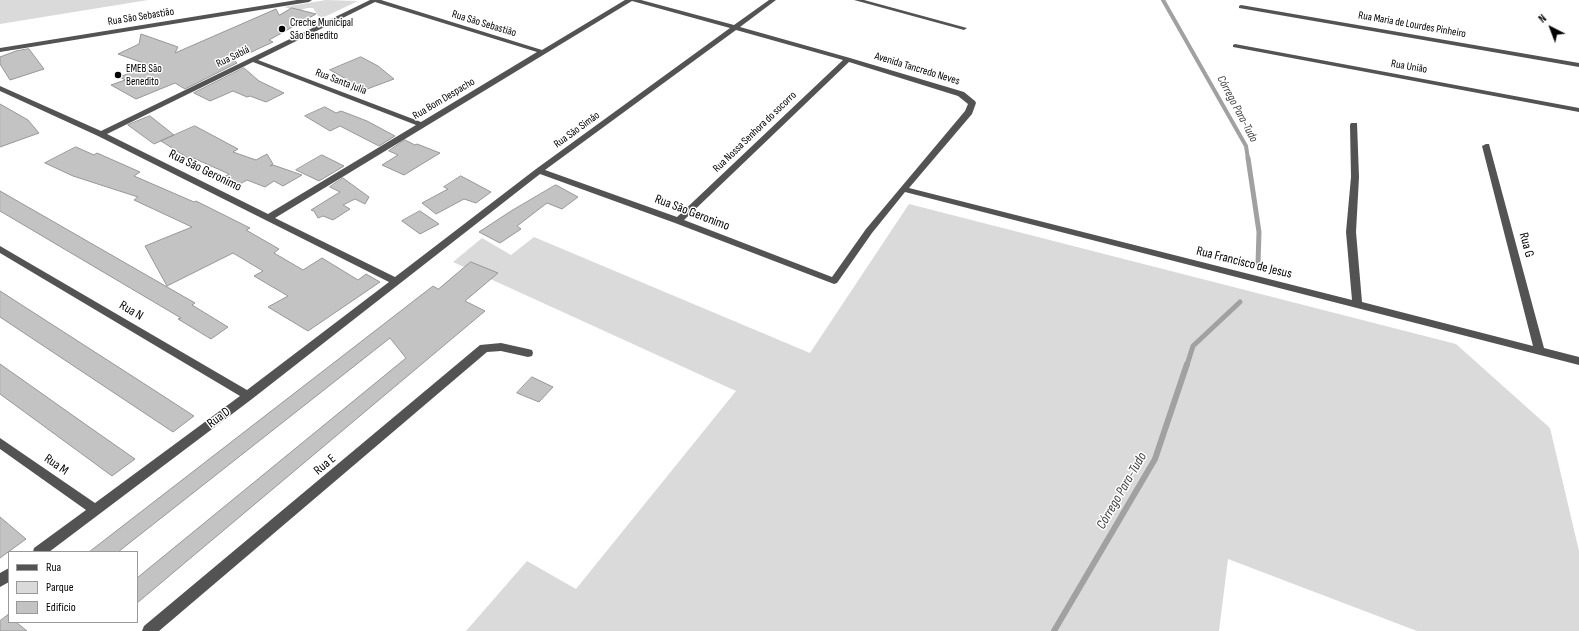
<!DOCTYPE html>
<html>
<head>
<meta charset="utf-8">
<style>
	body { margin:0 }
	#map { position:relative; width:1579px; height:631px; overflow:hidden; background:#fff; font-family:"Sofia Sans Condensed",sans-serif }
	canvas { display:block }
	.legend { position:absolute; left:8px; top:551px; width:130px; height:72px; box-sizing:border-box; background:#fff; border:1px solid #999; margin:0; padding:5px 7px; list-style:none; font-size:12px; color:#000 }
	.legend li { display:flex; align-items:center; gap:8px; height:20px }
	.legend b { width:20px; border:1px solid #999 }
	.north { position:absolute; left:1531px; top:8px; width:40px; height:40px; -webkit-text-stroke:3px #fff; paint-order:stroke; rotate:318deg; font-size:11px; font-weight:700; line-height:16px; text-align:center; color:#000 }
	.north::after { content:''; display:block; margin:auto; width:14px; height:18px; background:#000; clip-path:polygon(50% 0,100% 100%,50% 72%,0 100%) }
</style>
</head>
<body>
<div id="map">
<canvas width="1579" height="631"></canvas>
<ul class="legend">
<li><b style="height:5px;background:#535353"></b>Rua</li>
<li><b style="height:11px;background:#dadada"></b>Parque</li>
<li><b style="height:11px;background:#c3c3c3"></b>Edifício</li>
</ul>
<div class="north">N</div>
</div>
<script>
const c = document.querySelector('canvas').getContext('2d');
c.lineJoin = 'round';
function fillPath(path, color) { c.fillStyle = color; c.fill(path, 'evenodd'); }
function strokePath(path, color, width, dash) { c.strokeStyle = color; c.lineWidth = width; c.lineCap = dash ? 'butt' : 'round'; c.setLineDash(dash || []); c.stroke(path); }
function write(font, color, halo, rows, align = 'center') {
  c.font = font + ' "Sofia Sans Condensed",sans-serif'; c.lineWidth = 3; c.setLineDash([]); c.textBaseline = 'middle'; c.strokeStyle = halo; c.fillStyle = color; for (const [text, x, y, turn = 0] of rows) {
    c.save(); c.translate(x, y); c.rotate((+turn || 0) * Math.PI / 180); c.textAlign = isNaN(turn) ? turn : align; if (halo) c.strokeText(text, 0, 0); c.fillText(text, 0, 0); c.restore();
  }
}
fillPath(new Path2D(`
	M 0,0 L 148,0 L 0,24 Z
	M 326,0 L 358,1 L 320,19 L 313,8 L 307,8 L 298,11 L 284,7 Z
	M 909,204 L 1456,344 L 1550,428 L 1579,551 L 1579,631 L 1417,631 L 1228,559 L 1219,631 L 466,631 L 527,561 L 576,589 L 736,391 L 453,262 L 482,238 L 511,255 L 534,237 L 810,353 Z`), '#dadada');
strokePath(new Path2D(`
	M 1163,0 L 1246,146 L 1248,159`), '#a1a1a1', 4);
strokePath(new Path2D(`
	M 1248,158 L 1259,232 L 1258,263
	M 1187,365 L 1193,346 L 1240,302`), '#a1a1a1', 5);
strokePath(new Path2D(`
	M 1054,631 L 1155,459 L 1187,364`), '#a1a1a1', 6);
const building = new Path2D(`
	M 292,8 L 316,14 L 269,40 L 273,42 L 234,60 L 237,63 L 185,89 L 175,83 L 136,99 L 111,85 L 125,80 L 120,77 L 149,65 L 118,54 L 139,44 L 141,34 L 178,47 L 175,53 L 276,9 L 279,15 Z
	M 29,49 L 44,69 L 10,80 L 0,64 L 0,57 L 16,51 Z
	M 361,57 L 378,66 L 394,79 L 359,92 L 341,83 L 348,80 L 330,70 Z
	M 244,68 L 259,81 L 284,93 L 266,102 L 250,96 L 247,97 L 233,91 L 210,101 L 194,93 Z
	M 0,104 L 28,120 L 39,133 L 0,147 Z
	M 325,107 L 336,113 L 341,111 L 367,121 L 395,136 L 379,146 L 340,126 L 330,131 L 305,116 Z
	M 150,116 L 174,135 L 154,144 L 128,125 Z
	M 195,126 L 238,149 L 233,152 L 256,160 L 267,154 L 273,164 L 270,166 L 273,165 L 302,175 L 283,186 L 274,181 L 265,187 L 247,180 L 240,184 L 223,178 L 229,174 L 191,157 L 188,158 L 161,141 Z
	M 405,140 L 415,145 L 417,144 L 440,153 L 404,175 L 382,165 L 398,155 L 389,151 Z
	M 76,147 L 94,155 L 97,153 L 140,172 L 134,176 L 194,202 L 196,201 L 250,228 L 246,230 L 279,249 L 274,253 L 303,270 L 322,258 L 358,280 L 366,274 L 380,282 L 308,331 L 268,307 L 288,296 L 254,276 L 263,271 L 233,253 L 167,286 L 145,246 L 192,227 L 134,200 L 138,197 L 73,176 L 45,163 Z
	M 322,155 L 344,166 L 319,181 L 296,170 Z
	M 461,176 L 491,192 L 476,203 L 464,199 L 436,214 L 422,203 L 448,189 L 444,187 Z
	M 343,178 L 369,197 L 365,204 L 355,199 L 343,205 L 350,209 L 333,220 L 323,216 L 318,218 L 314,211 L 311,210 L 340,192 L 330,187 Z
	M 556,185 L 578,197 L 562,209 L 547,203 L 517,226 L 521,229 L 500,243 L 479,232 L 511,211 Z
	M 0,191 L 195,303 L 192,305 L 228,327 L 211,339 L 178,319 L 181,318 L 0,211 Z
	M 420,211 L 439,224 L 420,234 L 402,221 Z
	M 471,262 L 498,273 L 465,301 L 485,311 L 137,603 L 137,578 L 406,358 L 390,338 L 118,552 L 89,552 L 433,286 L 438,289 Z
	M 0,291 L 157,392 L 194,416 L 173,432 L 0,317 Z
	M 0,364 L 85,424 L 135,459 L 112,476 L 0,394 Z
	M 532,377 L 553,387 L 539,402 L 517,393 Z
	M 0,517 L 26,539 L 0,558 Z
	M 8,615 L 9,622 L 16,622 L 27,631 L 0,631 L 0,621 Z`);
fillPath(building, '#c3c3c3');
strokePath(building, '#979797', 1);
fillPath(new Path2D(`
	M 297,0 L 312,0 L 309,2 L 0,52 L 0,48 Z
	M 370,0 L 381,0 L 542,50 L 625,0 L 641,0 L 734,25 L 769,0 L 776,0 L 740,27 L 850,58 L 964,92 L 975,101 L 976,103 L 972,114 L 909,188 L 1352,300 L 1346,232 L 1351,177 L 1350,125 L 1351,123 L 1357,123 L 1359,177 L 1356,232 L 1362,302 L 1533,346 L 1482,146 L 1486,144 L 1489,144 L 1544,348 L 1579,357 L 1579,365 L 905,192 L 872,233 L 837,283 L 834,284 L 675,223 L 540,174 L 252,399 L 49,552 L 33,552 L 34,548 L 86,510 L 0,449 L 0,438 L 95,503 L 240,396 L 0,253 L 0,246 L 247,390 L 389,282 L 98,136 L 0,91 L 0,86 L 101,131 ZM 632,1 L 730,28 L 536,169 L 395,277 L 275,218 ZM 375,2 L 537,52 L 421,122 L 258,60 ZM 736,30 L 843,60 L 677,217 L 545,170 ZM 253,62 L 416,125 L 268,214 L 107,134 ZM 849,62 L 958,96 L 968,104 L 965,111 L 866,229 L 832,277 L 684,220 Z
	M 854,0 L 864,0 L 967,28 L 964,30 Z
	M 1241,5 L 1579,63 L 1579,67 L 1239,8 L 1239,6 Z
	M 1235,44 L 1579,108 L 1579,112 L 1233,47 L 1233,45 Z
	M 501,343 L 528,349 L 532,350 L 533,353 L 532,356 L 528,357 L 501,351 L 487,352 L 159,631 L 142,631 L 144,626 L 480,345 Z
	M 9,568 L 9,582 L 0,587 L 0,573 Z`), '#535353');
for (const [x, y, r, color] of [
	[282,29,4,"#000"],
	[118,75,4,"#000"]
]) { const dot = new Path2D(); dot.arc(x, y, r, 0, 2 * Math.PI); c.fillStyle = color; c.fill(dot); strokePath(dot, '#fff', 1.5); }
write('11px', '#000', '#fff', [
	["Rua São Sebastião",141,17,-9],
	["Rua São Sebastião",484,24,17],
	["Rua Maria de Lourdes Pinheiro",1412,25,10],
	["Rua Sabiá",233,57,-26],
	["Rua União",1409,67,10],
	["Avenida Tancredo Neves",917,69,17],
	["Rua Santa Julia",341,82,21],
	["Rua Bom Despacho",444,99,-31],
	["Rua São Simão",577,130,-36],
	["Rua Nossa Senhora do socorro",755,132,-44]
]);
write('11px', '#000', '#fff', [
	["Creche Municipal",290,23],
	["São Benedito",290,36],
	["EMEB São",126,69],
	["Benedito",126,82]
], 'left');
write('italic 12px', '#424242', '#fff', [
	["Córrego Para-Tudo",1237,109,62]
]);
write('13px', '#000', '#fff', [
	["Rua São Geronimo",205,171,26],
	["Rua São Geronimo",692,213,21],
	["Rua G",1526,245,75],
	["Rua Francisco de Jesus",1244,263,14],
	["Rua N",131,311,31],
	["Rua D",219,418,-37],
	["Rua M",56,465,35],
	["Rua E",325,465,-40]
]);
write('italic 14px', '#424242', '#fff', [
	["Córrego Para-Tudo",1122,491,-60]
]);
</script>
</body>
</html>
